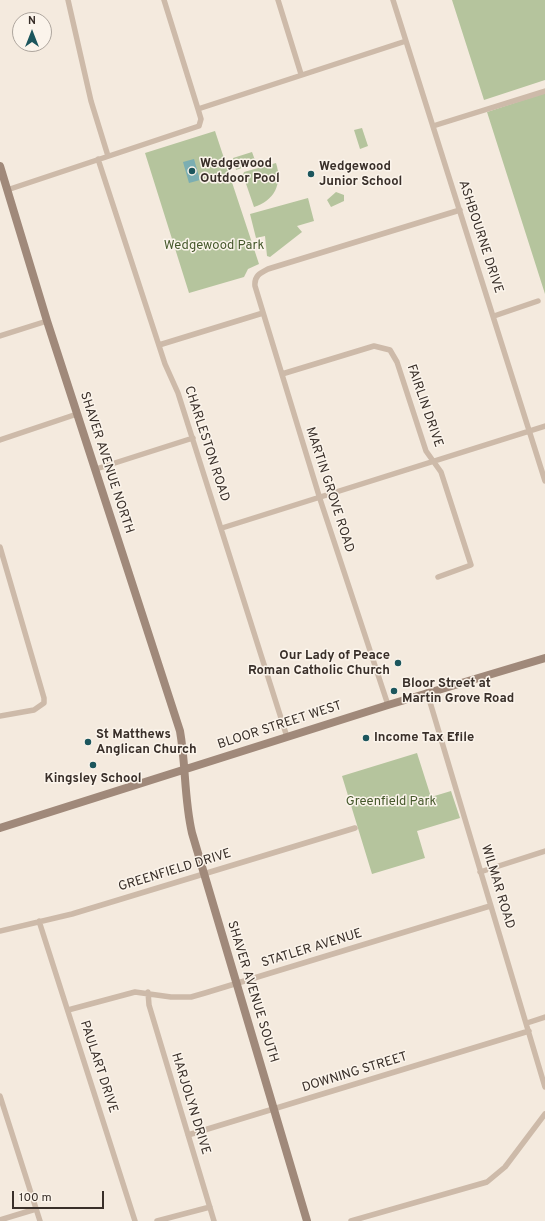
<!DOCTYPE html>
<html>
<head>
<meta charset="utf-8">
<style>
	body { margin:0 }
	#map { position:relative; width:545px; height:1221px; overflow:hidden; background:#f4eade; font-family:Overpass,sans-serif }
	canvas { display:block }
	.north { position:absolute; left:12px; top:12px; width:40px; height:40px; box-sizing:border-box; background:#fbf4eb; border:1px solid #ada59d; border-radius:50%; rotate:0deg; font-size:11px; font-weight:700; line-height:16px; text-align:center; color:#392f29 }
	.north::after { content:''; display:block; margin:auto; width:14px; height:18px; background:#1c565d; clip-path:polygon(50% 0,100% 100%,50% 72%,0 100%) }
	.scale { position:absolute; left:12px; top:1191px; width:92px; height:18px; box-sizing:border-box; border:2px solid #392f29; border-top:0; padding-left:5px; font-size:12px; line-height:14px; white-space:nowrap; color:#392f29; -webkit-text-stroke:3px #fbf4eb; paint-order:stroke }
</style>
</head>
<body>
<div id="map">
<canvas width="545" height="1221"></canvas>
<div class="north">N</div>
<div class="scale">100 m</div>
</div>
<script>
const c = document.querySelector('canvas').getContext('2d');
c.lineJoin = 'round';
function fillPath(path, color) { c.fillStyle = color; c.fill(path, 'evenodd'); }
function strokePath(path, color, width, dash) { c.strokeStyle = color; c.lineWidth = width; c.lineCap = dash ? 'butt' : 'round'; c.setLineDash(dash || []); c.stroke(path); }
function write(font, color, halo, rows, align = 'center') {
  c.font = font + ' Overpass,sans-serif'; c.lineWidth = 3; c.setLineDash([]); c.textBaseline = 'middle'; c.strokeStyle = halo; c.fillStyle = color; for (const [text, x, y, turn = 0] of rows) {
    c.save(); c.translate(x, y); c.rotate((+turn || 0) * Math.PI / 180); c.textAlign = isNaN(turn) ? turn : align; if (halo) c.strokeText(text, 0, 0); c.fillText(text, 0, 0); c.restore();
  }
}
fillPath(new Path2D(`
	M 452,0 L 545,0 L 545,80 L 484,100 Z
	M 545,93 L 545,294 L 487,112 Z
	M 362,128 L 368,146 L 360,149 L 354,130 Z
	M 215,131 L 259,264 L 248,269 L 244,277 L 189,293 L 145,153 Z
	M 252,152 L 256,163 L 236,170 L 233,158 Z
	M 276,163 C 283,184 274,201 254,207 L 243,175 L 244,172 Z
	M 336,192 L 344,195 L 344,201 L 331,207 L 327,200 Z
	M 308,198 L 314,221 L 297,226 L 302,232 L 270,257 L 267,256 L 265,236 L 256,238 L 250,214 Z
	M 417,753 L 431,797 L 451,791 L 460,818 L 417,831 L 425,858 L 372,874 L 342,776 Z`), '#b5c49d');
fillPath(new Path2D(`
	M 194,159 L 200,180 L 189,183 L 183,162 Z`), '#7baeb2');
strokePath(new Path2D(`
	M 68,0 L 91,101 L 108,156
	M 278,0 L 301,74
	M 393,0 L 545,481
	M 198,109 L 406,41
	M 433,126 L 545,91
	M 98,159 L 165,364 L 178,393 L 287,737
	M 7,190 L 199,126 L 201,119 L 198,109 L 164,0
	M 494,316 L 538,301
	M 0,336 L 47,321
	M 159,345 L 263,313
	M 282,374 L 374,346 L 390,350 L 397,362 L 426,451 L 441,472 L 471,565 L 438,577
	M 0,440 L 77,414
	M 96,469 L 193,438
	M 222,528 L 545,426
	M 0,547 L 44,698 L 44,703 L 34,710 L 0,716
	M 427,692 L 545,1087
	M 388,705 L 320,499 L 255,286 C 254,276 260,273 268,269 L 460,210
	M 480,872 L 545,851
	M 39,921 L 135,1221
	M 0,931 L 72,914 L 355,828
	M 148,992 L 149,1005 L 214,1221
	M 68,1010 L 135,992 L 171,997 L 191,997 L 205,993 L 490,906
	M 527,1023 L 545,1017
	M 0,1096 L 40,1221
	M 188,1135 L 529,1031
	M 0,1220 L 36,1209
	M 157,1221 L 210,1207
	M 351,1221 L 487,1182 L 505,1167 L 545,1114`), '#cdbaa9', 5.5);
strokePath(new Path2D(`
	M 0,166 L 47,321 L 180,731 C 186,765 184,799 192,833 L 307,1221
	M 0,828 L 388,705 L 545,658`), '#a0897a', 8);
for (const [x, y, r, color] of [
	[192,171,4,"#1c565d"],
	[311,174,4,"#1c565d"],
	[398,663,4,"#1c565d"],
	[394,691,4,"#1c565d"],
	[366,738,4,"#1c565d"],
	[88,742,4,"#1c565d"],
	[93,765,4,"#1c565d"]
]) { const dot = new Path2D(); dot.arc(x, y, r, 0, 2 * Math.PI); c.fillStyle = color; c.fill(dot); strokePath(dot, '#fbf4eb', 1.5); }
write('bold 13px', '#392f29', '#fbf4eb', [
	["Wedgewood",200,164],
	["Outdoor Pool",200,179],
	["Wedgewood",319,167],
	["Junior School",319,182],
	["Our Lady of Peace",390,656,"right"],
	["Roman Catholic Church",390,671,"right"],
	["Bloor Street at",402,684],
	["Martin Grove Road",402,699],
	["St Matthews",96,735],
	["Anglican Church",96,750],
	["Income Tax Efile",374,738],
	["Kingsley School",93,779,"center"]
], 'left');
write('13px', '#392f29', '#fbf4eb', [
	["ASHBOURNE DRIVE",480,237,72],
	["FAIRLIN DRIVE",424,406,71],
	["CHARLESTON ROAD",206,444,72],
	["SHAVER AVENUE NORTH",106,463,72],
	["MARTIN GROVE ROAD",329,490,72],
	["BLOOR STREET WEST",280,726,-18],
	["GREENFIELD DRIVE",175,871,-17],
	["WILMAR ROAD",497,887,73],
	["STATLER AVENUE",312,949,-17],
	["SHAVER AVENUE SOUTH",252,992,73],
	["PAULART DRIVE",98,1067,72],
	["DOWNING STREET",355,1073,-17],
	["HARJOLYN DRIVE",190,1104,73]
]);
write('13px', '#46592c', '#fbf4eb', [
	["Wedgewood Park",214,246],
	["Greenfield Park",391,802]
]);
</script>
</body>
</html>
